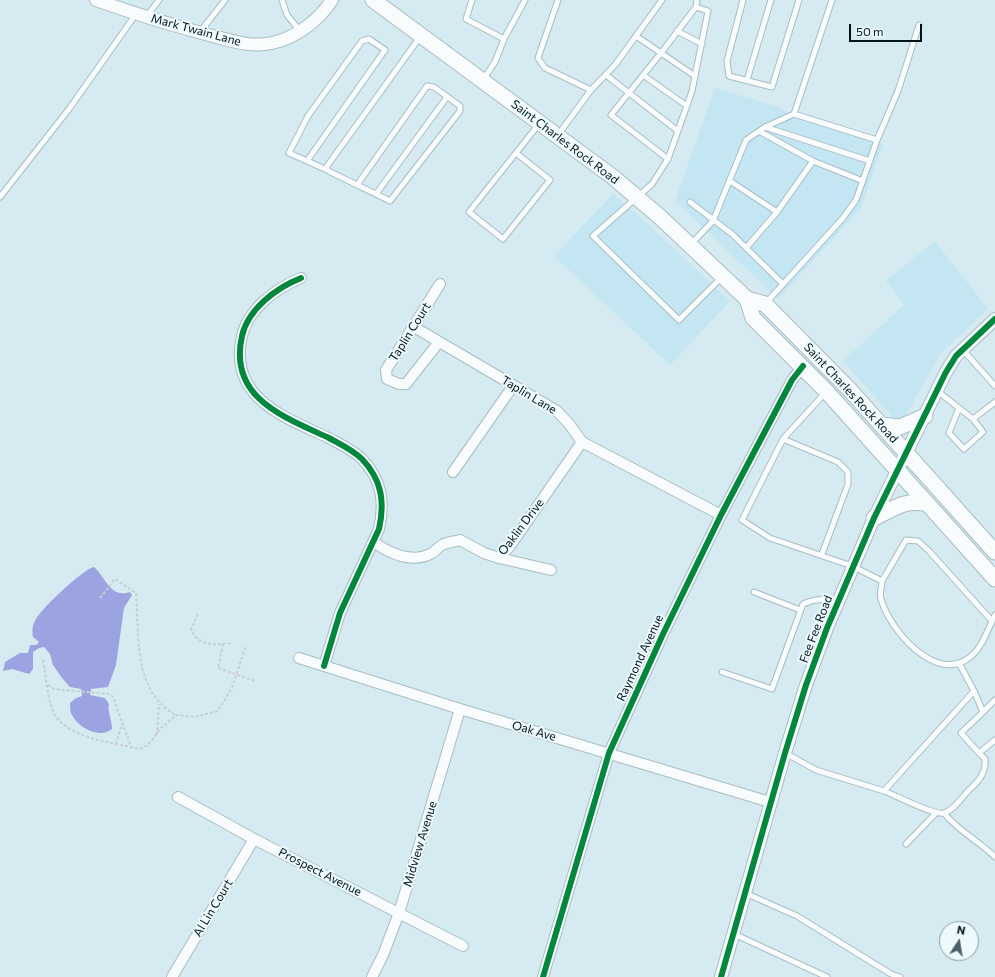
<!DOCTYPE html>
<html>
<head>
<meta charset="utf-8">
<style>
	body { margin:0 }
	#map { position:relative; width:995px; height:977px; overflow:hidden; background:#d6eaf2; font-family:Commissioner,sans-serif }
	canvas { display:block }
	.north { position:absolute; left:939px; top:921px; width:40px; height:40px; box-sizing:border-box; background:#ecf9fd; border:1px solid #8e9ea3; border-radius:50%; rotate:12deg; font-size:11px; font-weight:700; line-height:16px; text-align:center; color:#00151c }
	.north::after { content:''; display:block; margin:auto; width:14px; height:18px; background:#4b6067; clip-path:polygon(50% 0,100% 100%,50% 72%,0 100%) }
	.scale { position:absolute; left:849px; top:24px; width:73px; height:18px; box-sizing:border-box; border:2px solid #00151c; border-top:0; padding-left:5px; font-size:12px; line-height:14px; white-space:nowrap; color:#00151c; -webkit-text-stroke:3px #ecf9fd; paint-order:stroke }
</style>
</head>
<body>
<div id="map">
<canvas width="995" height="977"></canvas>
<div class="north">N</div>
<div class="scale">50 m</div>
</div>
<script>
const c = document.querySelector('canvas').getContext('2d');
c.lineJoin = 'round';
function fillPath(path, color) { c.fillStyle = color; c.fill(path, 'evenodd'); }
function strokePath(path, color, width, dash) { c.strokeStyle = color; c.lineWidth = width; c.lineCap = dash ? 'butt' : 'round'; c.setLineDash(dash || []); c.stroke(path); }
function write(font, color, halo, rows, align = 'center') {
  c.font = font + ' Commissioner,sans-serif'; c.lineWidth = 4; c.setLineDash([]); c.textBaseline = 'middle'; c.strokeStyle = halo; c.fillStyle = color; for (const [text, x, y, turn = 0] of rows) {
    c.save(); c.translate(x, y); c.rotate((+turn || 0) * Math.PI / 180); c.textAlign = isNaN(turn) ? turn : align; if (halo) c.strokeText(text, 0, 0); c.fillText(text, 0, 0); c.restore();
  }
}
fillPath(new Path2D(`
	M 715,88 L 778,107 L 794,116 L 883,144 L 861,208 L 778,299 L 675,201 Z
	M 613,194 L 651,227 L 730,301 L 670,365 L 554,256 Z
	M 935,241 L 988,309 L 940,354 L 905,417 L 897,419 L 893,417 L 843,361 L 904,305 L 886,281 Z`), '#c4e6f2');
fillPath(new Path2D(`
	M 94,567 C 105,576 110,599 130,592 L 132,595 L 124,608 L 116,665 L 108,687 L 91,689 L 90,695 L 105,698 L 109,704 C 107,711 112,720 112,729 C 100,739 78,728 72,715 C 70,712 70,707 70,703 L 76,698 L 82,696 L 81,689 L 70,687 L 62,678 L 53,665 L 50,654 L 44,647 L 39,648 L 33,652 L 33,669 L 29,674 L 12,669 L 3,671 L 5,662 L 20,653 L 28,653 L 30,645 L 36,645 L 39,642 L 33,637 C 32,631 32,625 36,619 C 42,608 83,569 94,567 Z`), '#9ba4e0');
const service = new Path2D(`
	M 282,0 L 287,15 L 300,31
	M 472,0 L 466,19 L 504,39
	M 558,0 L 538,58 L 545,68 L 591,90
	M 743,0 L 727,61 L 729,76 L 772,87 L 799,0
	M 696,7 L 708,11 L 692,91 L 668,159 L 652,184 L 593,236 L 679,320 L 722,277
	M 147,16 L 159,0
	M 677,31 L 702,44
	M 200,32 L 225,0
	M 636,36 L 661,53 L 611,115 L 668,159
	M 606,75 L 678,131
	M 643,75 L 687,106
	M 695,76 L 661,53 L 696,7 L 697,0
	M 483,80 L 495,62 L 504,39 L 525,0
	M 747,80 L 771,0
	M 765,127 L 870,161
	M 558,135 L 591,90 L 615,65 L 662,0
	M 877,140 L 898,91 L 919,25
	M 516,153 L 550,180 L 503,239 L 469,212 L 539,124
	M 307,161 L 385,50 L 369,39 L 362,41 L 308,116 L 289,153 L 325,169
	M 813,161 L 863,181
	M 730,181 L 777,212 L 813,161 L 759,131
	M 357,185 L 427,86 L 434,87 L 460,106 L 460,111 L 390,201 C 368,190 346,180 325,169 L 420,37
	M 376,194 L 447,97
	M 0,197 L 69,109 L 136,14
	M 690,202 L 732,234 L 783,284
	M 691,244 L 713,221 L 746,140 L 765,127 L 794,114 L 832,0
	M 746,248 L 777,212
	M 766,303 L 843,218 L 856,200 L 877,140 L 794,114
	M 963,350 L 995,386
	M 936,390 L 973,419 L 995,402
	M 825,393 L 783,439 L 742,520 L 770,538 L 852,566 L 882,581 C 882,587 879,594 881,599 C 889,629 936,685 970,657 C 982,648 988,629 995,615
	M 959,408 L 949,433 L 964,449 L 983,432 L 973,419
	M 783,439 L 838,462 L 848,472 L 848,484 L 822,554
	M 882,581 L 906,540 L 918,541 L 929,551 L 992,621
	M 754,592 L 800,610
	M 722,672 L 772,689 L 803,604 C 816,598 825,599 838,601
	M 974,691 L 983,712 L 995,700
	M 785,753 L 816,770 L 884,791 L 974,691 L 959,663
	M 979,753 L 961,733 L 983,712
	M 884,791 C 895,795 935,816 944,813 C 954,810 962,797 969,790 C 979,781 986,773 985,759 L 979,753 L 995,740
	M 944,813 C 958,831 979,841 995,857
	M 906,844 L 936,813
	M 745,893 L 797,916 L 891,974 L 900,977
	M 734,934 L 827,977`);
const minor = new Path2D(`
	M 301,278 C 276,288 248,309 242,336 C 228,398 284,417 329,438 C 340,444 353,450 362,459 C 382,480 385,502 379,529 L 340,613 L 324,666
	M 414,327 L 557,411 L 570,425 L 582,442 L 721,515
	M 439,342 L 406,384 L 399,384 L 387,379 L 386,370 L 440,284
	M 453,472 L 513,386
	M 374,542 C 390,554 413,564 432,553 C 436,551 438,547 442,545 C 447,542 454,542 460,540 L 484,553 L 499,558 L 510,546 L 582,442
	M 499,558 L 551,570
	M 299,658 L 460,709 L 770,802
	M 178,797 L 254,839 L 463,946
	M 172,977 L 254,839
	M 372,977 L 383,955 L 399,913 L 460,709
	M 543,977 L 609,753 L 663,634 L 721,515 L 792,380 L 803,366`);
const tertiary = new Path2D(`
	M 96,0 C 133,13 171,25 209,35 C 229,40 251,48 272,43 C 296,38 319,20 332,0
	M 721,977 L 785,753 L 806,685 L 827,628 L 874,518 L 946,372 L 956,356 L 995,319`);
const primary = new Path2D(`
	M 373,0 L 613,177 L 660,217 L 747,299 L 765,304 L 849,389 L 995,552
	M 747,299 L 753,318 L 827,392 L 995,579
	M 881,425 L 900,427 L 925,416
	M 874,518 C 895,508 904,499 928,504`);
strokePath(service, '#a7bdc4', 7);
strokePath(minor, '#a7bdc4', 12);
strokePath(tertiary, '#a7bdc4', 14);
strokePath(primary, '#a7bdc4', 17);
strokePath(new Path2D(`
	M 100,598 L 115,579 L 136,593 C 139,635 133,692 176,715
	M 198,614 L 191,630 C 200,647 215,645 231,643
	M 223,644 L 218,668 L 255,681
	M 43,660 C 46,676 47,694 52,709 C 63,739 114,742 139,749 C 151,746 154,736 161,728 C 166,724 171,720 176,715 L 194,717 L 218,711 L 232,688 L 246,645
	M 48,685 L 54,689 L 110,694 L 113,697 L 131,747
	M 157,735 L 159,704
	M 116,744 L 122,724`), '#c8cfd2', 2, [3, 2]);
strokePath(service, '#f9fcfd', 5);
strokePath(minor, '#f9fcfd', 10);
strokePath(tertiary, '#f9fcfd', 12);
strokePath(primary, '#f9fcfd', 15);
strokePath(new Path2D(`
	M 301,278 C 276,288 248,309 242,336 C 228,398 284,417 329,438 C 340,444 353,450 362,459 C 382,480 385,502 379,529 L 340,613 L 324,666
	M 543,977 L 609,753 L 663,634 L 721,515 L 792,380 L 803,366
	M 721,977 L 785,753 L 806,685 L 827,628 L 874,518 L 946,372 L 956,356 L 995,319`), '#00873e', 6);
write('12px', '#00151c', '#ecf9fd', [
	["Mark Twain Lane",196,30,15],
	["Saint Charles Rock Road",565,142,37],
	["Taplin Court",410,332,-58],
	["Saint Charles Rock Road",851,393,47],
	["Taplin Lane",529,395,31],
	["Oaklin Drive",521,527,-53],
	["Fee Fee Road",816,629,-69],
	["Raymond Avenue",640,658,-65],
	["Oak Ave",534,731,16],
	["Midview Avenue",420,844,-73],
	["Prospect Avenue",320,872,27],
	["Al Lin Court",213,908,-59]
]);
</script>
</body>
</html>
